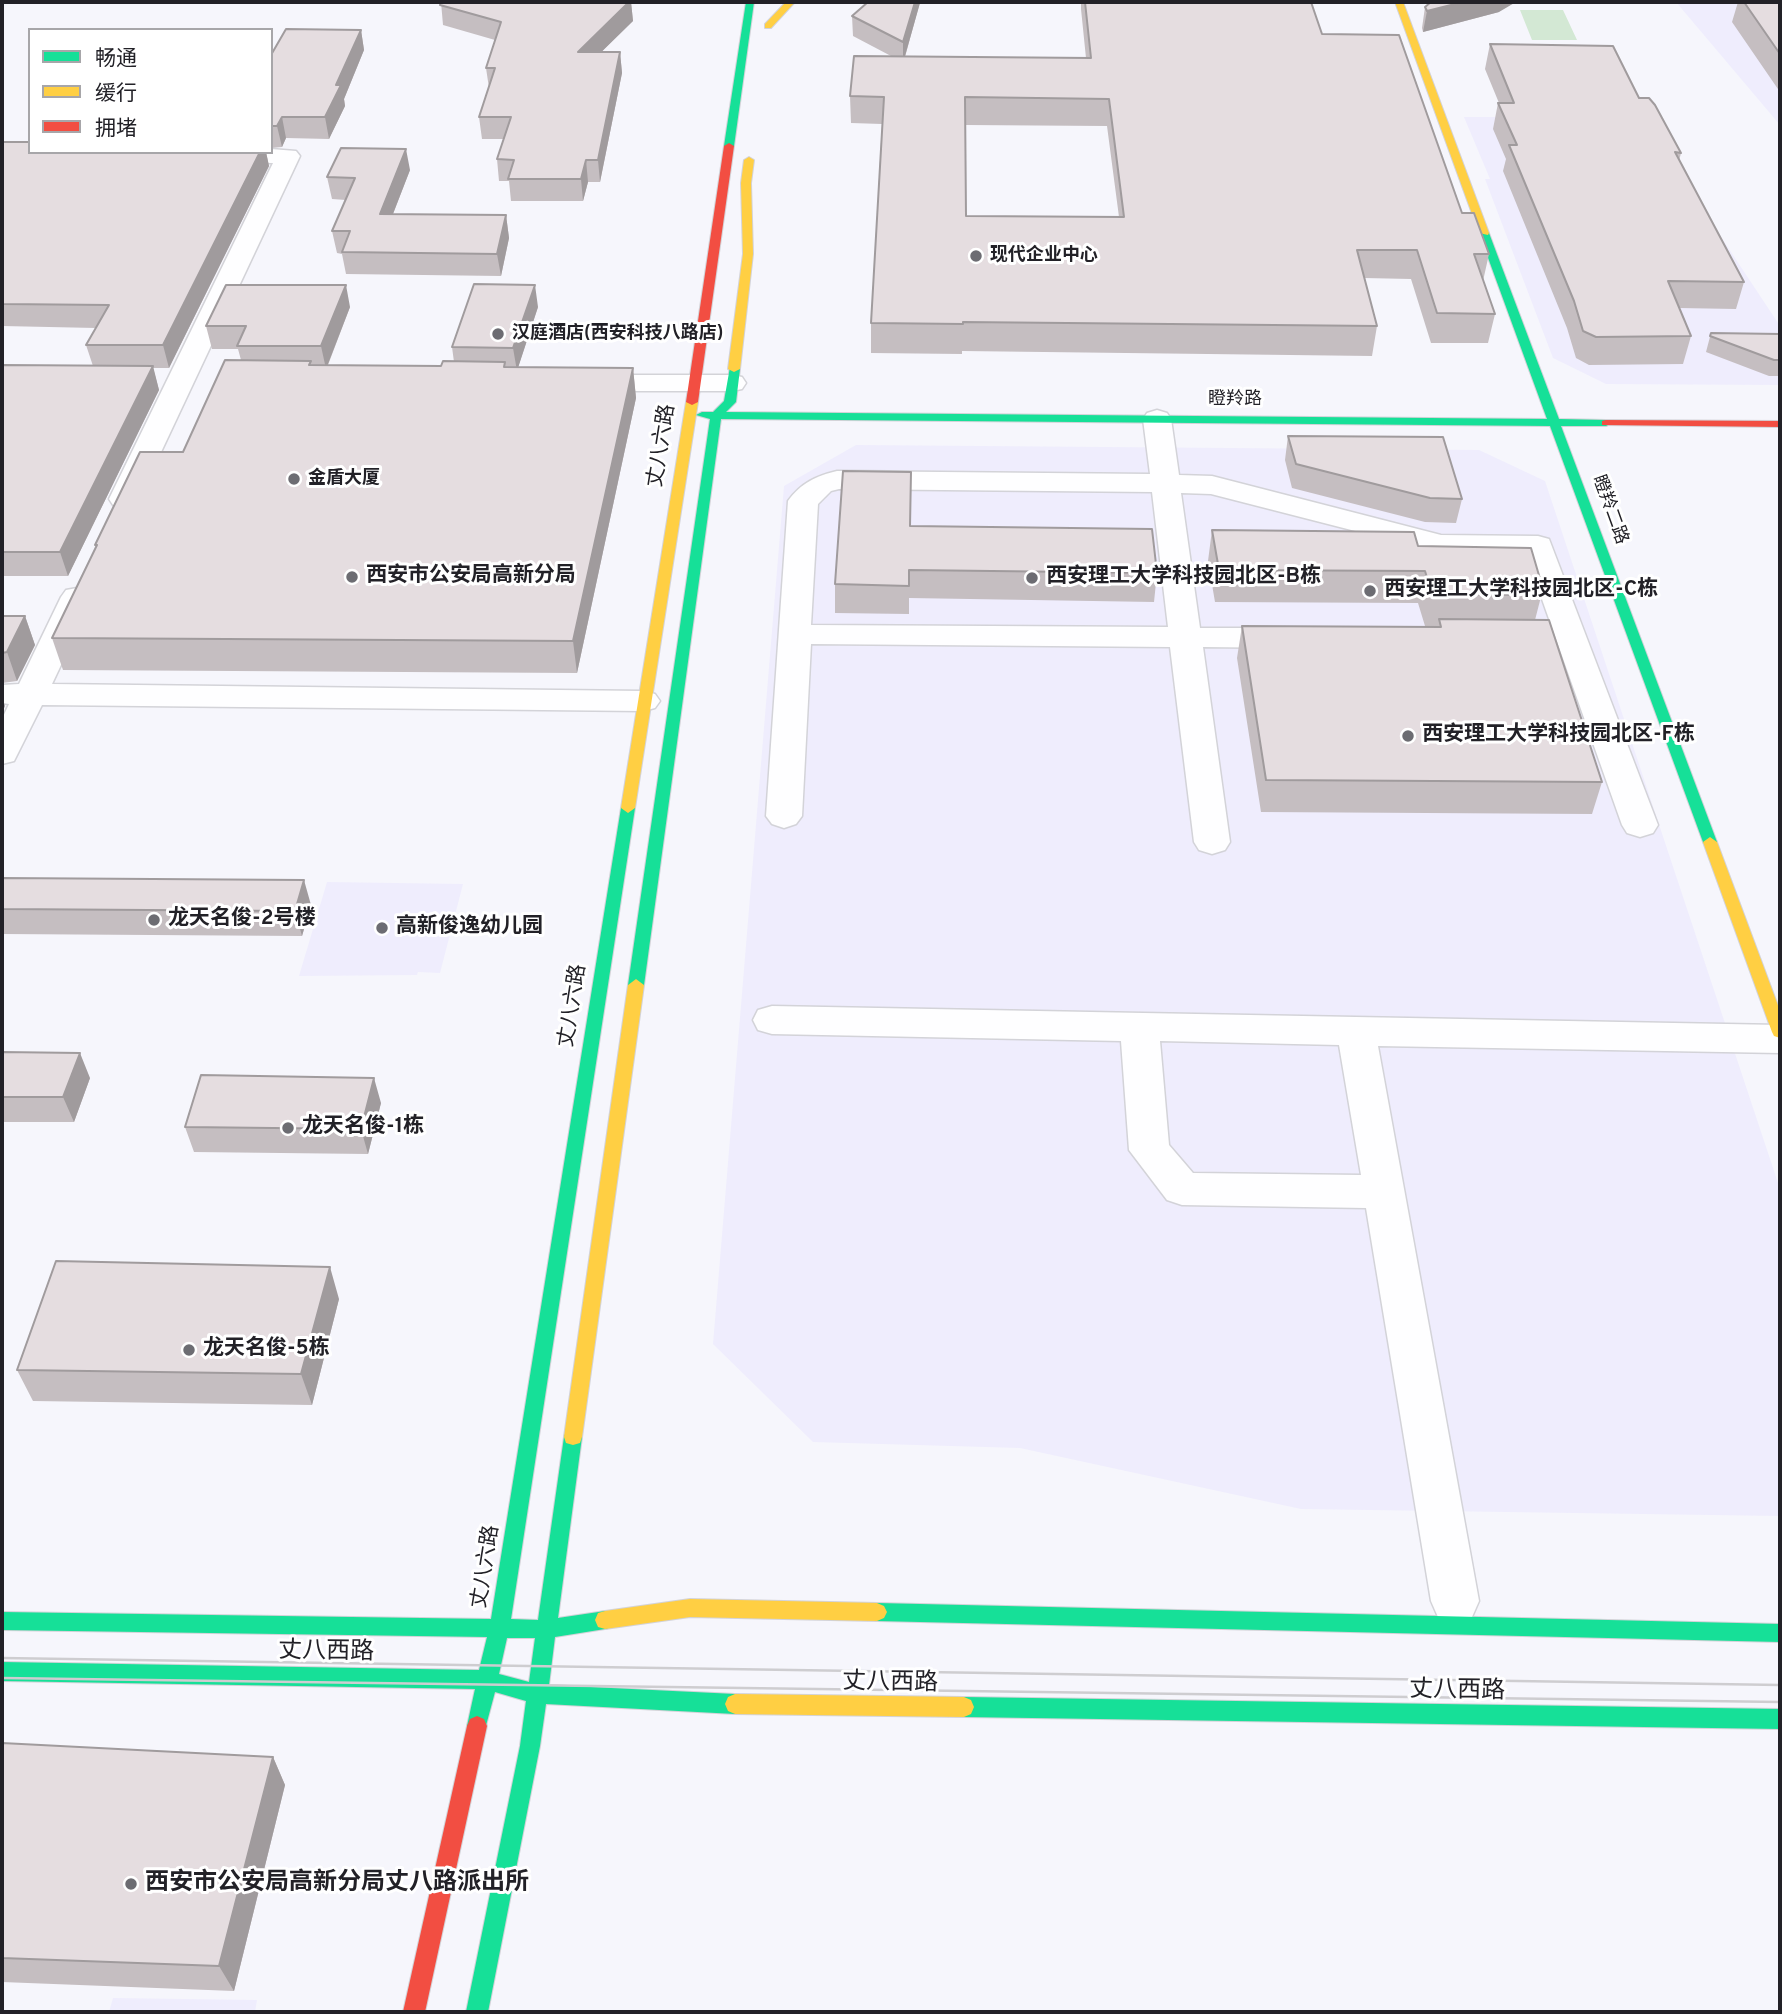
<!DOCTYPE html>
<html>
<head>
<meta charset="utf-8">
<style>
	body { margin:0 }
	#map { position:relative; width:1782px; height:2014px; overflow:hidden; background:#f6f6fc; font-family:Overpass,"Noto Sans SC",sans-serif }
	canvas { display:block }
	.frame { position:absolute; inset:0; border:4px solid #222127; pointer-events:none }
	.legend { position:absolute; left:28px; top:28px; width:245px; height:126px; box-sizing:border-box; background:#fff; border:2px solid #a7a6a9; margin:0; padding:9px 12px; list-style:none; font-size:21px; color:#222127 }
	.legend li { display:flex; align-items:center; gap:14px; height:35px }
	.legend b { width:35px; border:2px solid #a7a6a9 }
</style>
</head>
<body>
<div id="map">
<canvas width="1782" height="2014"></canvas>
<div class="frame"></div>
<ul class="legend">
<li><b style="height:9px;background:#16e098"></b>畅通</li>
<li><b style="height:9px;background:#ffcf43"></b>缓行</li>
<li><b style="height:9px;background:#f24e42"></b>拥堵</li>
</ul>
</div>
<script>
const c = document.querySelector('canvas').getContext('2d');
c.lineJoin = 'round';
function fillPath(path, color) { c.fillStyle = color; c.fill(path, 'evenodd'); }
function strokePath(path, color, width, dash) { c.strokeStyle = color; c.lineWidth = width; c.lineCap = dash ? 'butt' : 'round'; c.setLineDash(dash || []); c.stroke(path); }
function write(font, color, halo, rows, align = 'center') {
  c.font = font + ' Overpass,"Noto Sans SC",sans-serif'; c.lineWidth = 6; c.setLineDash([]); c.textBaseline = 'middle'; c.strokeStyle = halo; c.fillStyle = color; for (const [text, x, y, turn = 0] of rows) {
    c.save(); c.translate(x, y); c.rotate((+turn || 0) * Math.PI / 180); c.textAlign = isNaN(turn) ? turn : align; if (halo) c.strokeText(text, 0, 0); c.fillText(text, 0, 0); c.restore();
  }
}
fillPath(new Path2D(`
	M 1676,2 L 1780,2 L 1780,125 Z
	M 1464,117 L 1637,117 L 1684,181 L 1780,326 L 1780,385 L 1606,384 L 1553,358 L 1485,179 L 1490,179 Z
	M 856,445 L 1479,450 L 1545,481 L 1780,1189 L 1780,1516 L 1301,1509 L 1020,1448 L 813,1442 L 713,1344 L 784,486 Z
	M 327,882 L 463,884 L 440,973 L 418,972 L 417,975 L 299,976 Z
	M 113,1998 L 257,2000 L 255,2012 L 109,2012 Z`), '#efedfd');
fillPath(new Path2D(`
	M 1520,10 L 1563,10 L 1577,40 L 1532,40 Z`), '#d3e8d4');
const street = new Path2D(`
	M 271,149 L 296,151 L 300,156 L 139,499 L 135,505 L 124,508 L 113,505 L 109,499 L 273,163 L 214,162 L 206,160 L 202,155 L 204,152 L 271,152 Z
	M 583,375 L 732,375 L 742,377 L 746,383 L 742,389 L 732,391 L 583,391 L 573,389 L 569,383 L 573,377 Z
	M 1157,410 L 1167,413 L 1171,419 L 1179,475 L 1212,476 L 1441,535 L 1538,536 L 1549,539 L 1658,825 L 1653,833 L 1640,837 L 1627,833 L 1622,825 L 1526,554 L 1441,553 L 1211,494 L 1181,493 L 1200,628 L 1294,628 L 1305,631 L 1310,638 L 1305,645 L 1294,648 L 1203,647 L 1230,842 L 1225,850 L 1212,854 L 1199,850 L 1194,842 L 1170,647 L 811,644 L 802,816 L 796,824 L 784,828 L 772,824 L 766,816 L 788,501 C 801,483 816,476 837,471 L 1150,474 L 1143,419 L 1147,413 ZM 839,489 L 1152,492 L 1168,627 L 811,625 L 818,504 L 831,491 Z
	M 77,588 L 88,590 L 93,597 L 52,684 L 643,691 L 655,694 L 660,701 L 655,708 L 643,711 L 42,705 L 14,761 L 2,764 L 2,719 L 9,704 L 2,703 L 2,685 L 19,684 L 61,597 L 66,590 Z
	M 772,1006 L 1780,1025 L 1780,1053 L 1378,1046 L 1479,1601 L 1472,1617 L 1455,1623 L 1438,1617 L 1431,1601 L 1366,1208 L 1182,1205 L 1167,1200 L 1129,1150 L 1121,1041 L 772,1034 L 758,1030 L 753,1020 L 758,1010 ZM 1160,1041 L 1339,1045 L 1361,1175 L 1193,1173 L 1169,1145 Z`);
const fast = new Path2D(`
	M 746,2 L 754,2 L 734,146 L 729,149 L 724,146 Z
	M 1484,230 L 1489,233 L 1559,419 L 1606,420 L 1612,423 L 1606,426 L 1561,426 L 1717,842 L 1715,845 L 1705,845 L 1703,842 L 1550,426 L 721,419 L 644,985 L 636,991 L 630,989 L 628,985 L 710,419 L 696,415 L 702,412 L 713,412 L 724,401 L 730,367 L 740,369 L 736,402 L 726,412 L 1547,419 L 1479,233 Z
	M 628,803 L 635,808 L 511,1619 L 538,1620 L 564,1437 L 566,1431 L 573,1429 L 580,1431 L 582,1437 L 558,1618 L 605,1611 L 612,1613 L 615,1620 L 612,1627 L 605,1629 L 555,1637 L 549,1685 L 735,1694 L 742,1697 L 745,1704 L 742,1711 L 735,1714 L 546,1704 L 540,1746 L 488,2012 L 466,2012 L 520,1746 L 526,1701 L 495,1692 L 484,1733 L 477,1736 L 470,1733 L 467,1726 L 475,1689 L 2,1681 L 2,1662 L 479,1670 L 487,1637 L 2,1630 L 2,1612 L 491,1619 L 621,808 ZM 507,1638 L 535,1638 L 529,1682 L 499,1674 Z
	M 877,1603 L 1780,1624 L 1780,1642 L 877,1621 L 870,1618 L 867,1612 L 870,1606 Z
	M 964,1697 L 1780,1709 L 1780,1729 L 964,1717 L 957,1714 L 954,1707 L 957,1700 Z`);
const slow = new Path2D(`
	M 786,2 L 795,2 L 771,28 L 765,28 L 765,24 Z
	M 1395,2 L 1403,2 L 1489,233 L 1488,235 L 1479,233 Z
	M 749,157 L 754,160 L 751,183 L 753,254 L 740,369 L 734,372 L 728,369 L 743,254 L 741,183 L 744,160 Z
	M 692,399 L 698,402 L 635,808 L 628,813 L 621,808 L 686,402 Z
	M 1710,837 L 1717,842 L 1780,1011 L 1780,1038 L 1774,1036 L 1772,1032 L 1703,842 Z
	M 636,979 L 644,985 L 582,1437 L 580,1443 L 573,1445 L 566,1443 L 564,1437 L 628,985 Z
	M 690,1599 L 877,1603 L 884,1606 L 887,1612 L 884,1618 L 877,1621 L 690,1617 L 605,1629 L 598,1627 L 595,1620 L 598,1613 L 605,1611 Z
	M 735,1694 L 964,1697 L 971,1700 L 974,1707 L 971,1714 L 964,1717 L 735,1714 L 728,1711 L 725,1704 L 728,1697 Z`);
const jam = new Path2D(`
	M 729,143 L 734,146 L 698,402 L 692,405 L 686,402 L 724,146 Z
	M 1606,420 L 1780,421 L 1780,427 L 1602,425 L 1602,421 Z
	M 477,1716 L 484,1719 L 487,1726 L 425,2012 L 403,2012 L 467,1726 L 470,1719 Z`);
strokePath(street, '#d3d3d8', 3);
strokePath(fast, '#d3d3d8', 2);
strokePath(slow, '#d3d3d8', 2);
strokePath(jam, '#d3d3d8', 2);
fillPath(street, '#fefeff');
fillPath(fast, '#16e098');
fillPath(slow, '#ffcf43');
fillPath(jam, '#f24e42');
strokePath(new Path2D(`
	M 2,1658 L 1780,1685
	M 2,1678 L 1780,1702`), '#cecdd0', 2.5);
fillPath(new Path2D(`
	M 441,2 L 631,2 L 633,21 L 601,52 L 620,52 L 622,73 L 600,182 L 588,182 L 583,201 L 511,201 L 509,181 L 499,181 L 497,159 L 504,139 L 482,139 L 479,117 L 489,88 L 486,68 L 495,40 L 443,25 Z
	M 920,2 L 905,57 L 1086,58 L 1081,9 L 1081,2 L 1311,2 L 1322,34 L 1462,213 L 1489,254 L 1483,281 L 1495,314 L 1488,343 L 1431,343 L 1411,279 L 1364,278 L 1377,326 L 1372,356 L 962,351 L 962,354 L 871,353 L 871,323 L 882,124 L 851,123 L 850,96 L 891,56 L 853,36 L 852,16 ZM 966,125 L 1107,126 L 1119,217 L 966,216 Z
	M 1738,2 L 1780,2 L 1780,92 L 1732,22 Z
	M 1425,7 L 1499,12 L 1423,32 L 1422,28 Z
	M 361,30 L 364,50 L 344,99 L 345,106 L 329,139 L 286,138 L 282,147 L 271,148 L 271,55 Z
	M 1490,44 L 1639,98 L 1681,153 L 1679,161 L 1744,282 L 1736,309 L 1679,308 L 1691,336 L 1683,364 L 1589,365 L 1576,358 L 1567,328 L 1503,171 L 1506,159 L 1493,129 L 1498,103 L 1499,103 L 1485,69 Z
	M 2,142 L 30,152 L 266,152 L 269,166 L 169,368 L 153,368 L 159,390 L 68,576 L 2,576 L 2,365 L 93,366 L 86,345 L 96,328 L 2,326 Z
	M 410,170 L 393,214 L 506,215 L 509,238 L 501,276 L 346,274 L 342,254 L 337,253 L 332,231 L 346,200 L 332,199 L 327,177 Z
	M 350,307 L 328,365 L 441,366 L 454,362 L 452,347 L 538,307 L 518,367 L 633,368 L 636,398 L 577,673 L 63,670 L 52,638 L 96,548 L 95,545 L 183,452 L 241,360 L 238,349 L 212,349 L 206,326 Z
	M 1711,333 L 1780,334 L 1780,376 L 1769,376 L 1706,352 Z
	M 1288,436 L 1462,499 L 1456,523 L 1425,522 L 1292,488 L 1285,460 Z
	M 910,526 L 1157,573 L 1154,602 L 909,598 L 909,614 L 835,613 L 835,584 Z
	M 1212,530 L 1418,546 L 1543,589 L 1535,620 L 1602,782 L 1592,814 L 1261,812 L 1237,658 L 1242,626 L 1437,626 L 1425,626 L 1418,603 L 1215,602 L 1208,561 Z
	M 2,616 L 25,616 L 35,645 L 17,681 L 2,683 Z
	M 2,878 L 311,905 L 302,936 L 2,934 Z
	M 2,1052 L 90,1078 L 74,1122 L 2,1122 Z
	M 381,1103 L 368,1154 L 194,1152 L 185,1127 Z
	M 339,1299 L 312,1405 L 33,1401 L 17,1370 Z
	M 2,1743 L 273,1757 L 285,1785 L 234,1991 L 2,1982 Z`), '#c5bec1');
fillPath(new Path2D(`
	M 629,2 L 631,2 L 633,21 L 580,73 L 578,52 Z
	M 915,2 L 920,3 L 903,63 L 903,42 Z
	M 1463,2 L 1516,2 L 1499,12 L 1423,32 L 1427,11 Z
	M 361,30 L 364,50 L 344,99 L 345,106 L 329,139 L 325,117 L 336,85 Z
	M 620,52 L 622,73 L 600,182 L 598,160 Z
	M 282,117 L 286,138 L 282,147 L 277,126 Z
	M 406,149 L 410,170 L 384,237 L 380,214 Z
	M 260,152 L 266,152 L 269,166 L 169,368 L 163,345 Z
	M 586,160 L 588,182 L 583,201 L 581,179 Z
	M 506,215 L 509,238 L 501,276 L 497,254 Z
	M 346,285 L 350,307 L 326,369 L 321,346 Z
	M 535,285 L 538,307 L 517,371 L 513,348 Z
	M 153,366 L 159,390 L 68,576 L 60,552 Z
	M 633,368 L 636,398 L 577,673 L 573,641 Z
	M 25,616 L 35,645 L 17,681 L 7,652 Z
	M 2,697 L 5,706 L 2,713 Z
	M 304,880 L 311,905 L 302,936 L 295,911 Z
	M 80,1053 L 90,1078 L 74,1122 L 63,1097 Z
	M 374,1078 L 381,1103 L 368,1154 L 361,1129 Z
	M 330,1267 L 339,1299 L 312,1405 L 301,1374 Z
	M 273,1757 L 285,1785 L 234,1991 L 219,1966 Z`), '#a09b9d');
const building = new Path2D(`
	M 441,2 L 629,2 L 578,52 L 620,52 L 598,160 L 586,160 L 581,179 L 508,179 L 514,160 L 497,159 L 511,117 L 479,117 L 495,68 L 486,68 L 501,22 L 440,5 Z
	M 868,2 L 915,2 L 903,42 L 852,16 Z
	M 1085,2 L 1311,2 L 1322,34 L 1399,35 L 1462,213 L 1474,213 L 1489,254 L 1474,254 L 1495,314 L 1437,313 L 1417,250 L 1357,250 L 1377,326 L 963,322 L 963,324 L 871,323 L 884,97 L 850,96 L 854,56 L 1091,58 ZM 965,97 L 1109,99 L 1124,217 L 966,216 Z
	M 1431,2 L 1463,2 L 1427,11 L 1425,7 Z
	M 1744,2 L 1780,2 L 1780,54 Z
	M 286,29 L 361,30 L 336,85 L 341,85 L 325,117 L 282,117 L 277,126 L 271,126 L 271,55 Z
	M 1490,44 L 1613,46 L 1639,98 L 1649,98 L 1655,105 L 1681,153 L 1675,152 L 1744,282 L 1668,281 L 1691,336 L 1596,337 L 1583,331 L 1574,301 L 1509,145 L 1517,145 L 1498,103 L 1514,103 Z
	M 2,142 L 30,142 L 30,152 L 260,152 L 163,345 L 86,345 L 109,305 L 2,304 Z
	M 341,148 L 406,149 L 380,214 L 506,215 L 497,254 L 342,252 L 350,231 L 332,231 L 355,178 L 327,177 Z
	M 474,284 L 535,285 L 513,348 L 452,347 Z
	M 226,285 L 346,285 L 321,346 L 237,346 L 246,326 L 206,326 Z
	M 1711,333 L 1780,334 L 1780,360 L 1774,360 L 1710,336 Z
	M 225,360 L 311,361 L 309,365 L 441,366 L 443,361 L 505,362 L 504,367 L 633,368 L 573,641 L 52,638 L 97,545 L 95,545 L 140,452 L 183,452 Z
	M 2,365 L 153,366 L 60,552 L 2,552 Z
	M 1288,436 L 1443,437 L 1462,499 L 1430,498 L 1296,464 Z
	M 843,471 L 911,472 L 910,526 L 1152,529 L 1157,573 L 909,570 L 909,586 L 835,584 Z
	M 1212,530 L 1414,532 L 1418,546 L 1531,548 L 1543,589 L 1538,589 L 1540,595 L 1432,594 L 1425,571 L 1219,570 Z
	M 2,616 L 25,616 L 7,652 L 2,653 Z
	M 1439,619 L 1549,620 L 1602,782 L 1266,780 L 1242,626 L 1441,627 Z
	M 2,878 L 304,880 L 295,911 L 2,909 Z
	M 2,1052 L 80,1053 L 63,1097 L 2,1097 Z
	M 201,1075 L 374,1078 L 361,1129 L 185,1127 Z
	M 56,1261 L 330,1267 L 301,1374 L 17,1370 Z
	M 2,1743 L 273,1757 L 219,1966 L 2,1958 Z`);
fillPath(building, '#e5dde0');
strokePath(building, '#a09b9d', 2);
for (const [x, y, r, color] of [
	[976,256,7,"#6c6c72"],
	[498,334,7,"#6c6c72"],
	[294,479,7,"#6c6c72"],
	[352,577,7,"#6c6c72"],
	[1032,578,7,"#6c6c72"],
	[1370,591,7,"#6c6c72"],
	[1408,736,7,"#6c6c72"],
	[154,920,7,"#6c6c72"],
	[382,928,7,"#6c6c72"],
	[288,1128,7,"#6c6c72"],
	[189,1350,7,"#6c6c72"],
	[131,1884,7,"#6c6c72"]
]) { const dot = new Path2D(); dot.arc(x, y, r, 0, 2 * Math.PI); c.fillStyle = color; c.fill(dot); strokePath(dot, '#fff', 2.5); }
write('bold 18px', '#222127', '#fff', [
	["现代企业中心",990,256],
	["汉庭酒店(西安科技八路店)",512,334],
	["金盾大厦",308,479]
], 'left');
write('18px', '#222127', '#fff', [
	["瞪羚路",1235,400],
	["瞪羚二路",1609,510,70]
]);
write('21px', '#222127', '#fff', [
	["丈八六路",663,446,-81],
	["丈八六路",574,1006,-81],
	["丈八六路",487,1567,-81]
]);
write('bold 21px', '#222127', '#fff', [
	["西安市公安局高新分局",366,577],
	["西安理工大学科技园北区-B栋",1046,578],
	["西安理工大学科技园北区-C栋",1384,591],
	["西安理工大学科技园北区-F栋",1422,736],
	["龙天名俊-2号楼",168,920],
	["高新俊逸幼儿园",396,928],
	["龙天名俊-1栋",302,1128],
	["龙天名俊-5栋",203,1350]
], 'left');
write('24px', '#222127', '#fff', [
	["丈八西路",326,1653,1],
	["丈八西路",890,1684,1],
	["丈八西路",1457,1692,1]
]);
write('bold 24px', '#222127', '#fff', [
	["西安市公安局高新分局丈八路派出所",145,1884]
], 'left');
</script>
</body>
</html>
